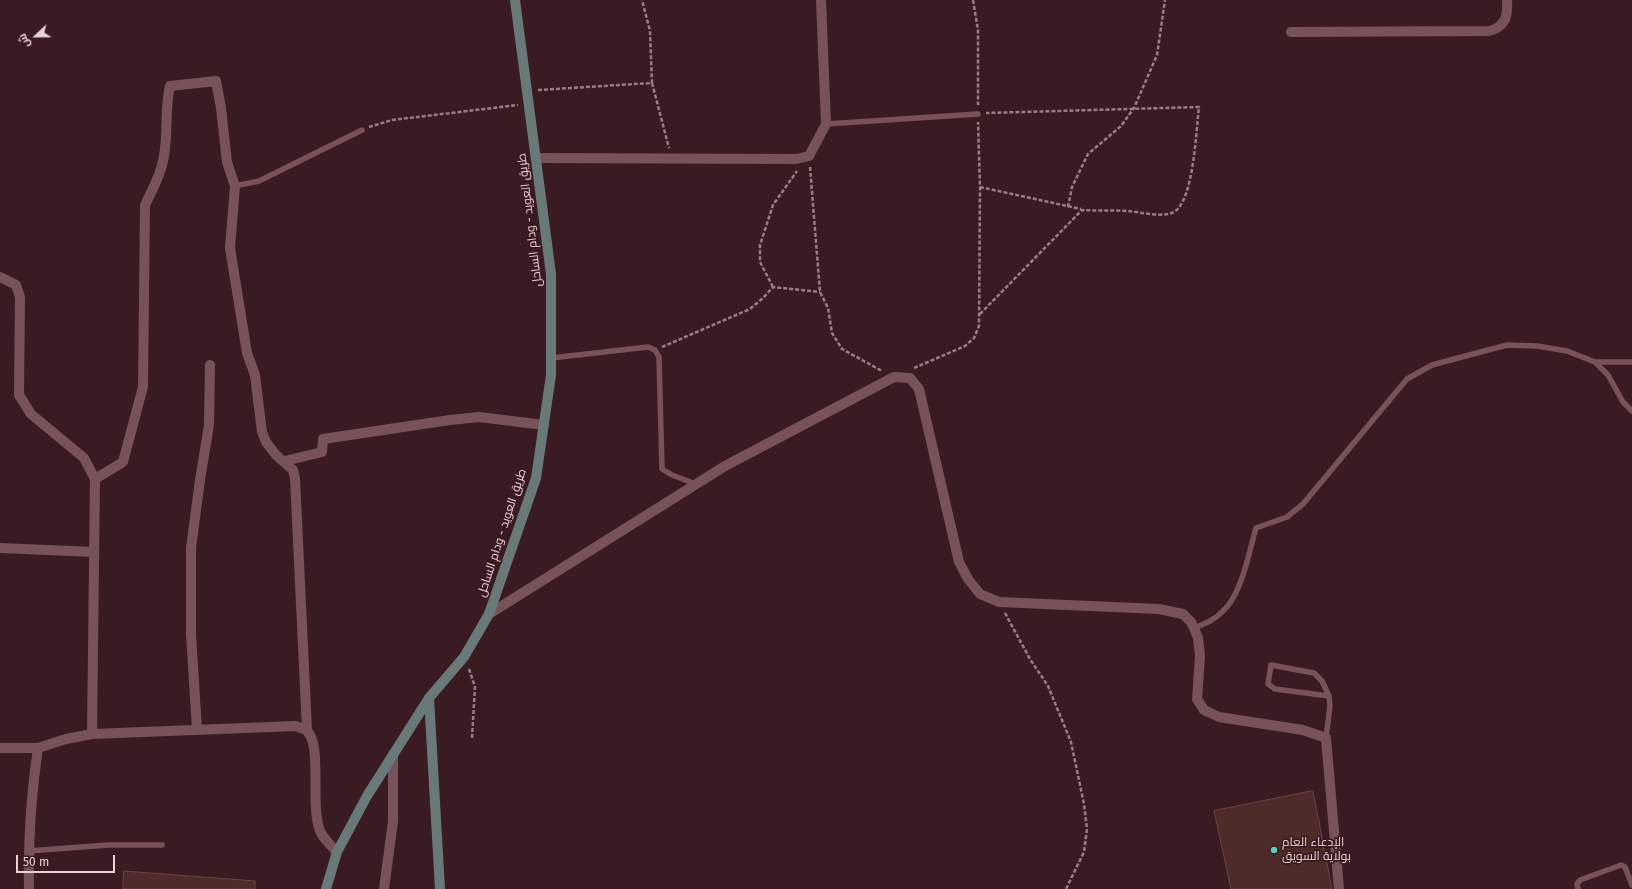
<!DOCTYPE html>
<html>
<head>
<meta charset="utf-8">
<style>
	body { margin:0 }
	#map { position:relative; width:1632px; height:889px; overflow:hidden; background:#3b1b22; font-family:"Fira Sans",Cairo,sans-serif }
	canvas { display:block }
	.north { position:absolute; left:16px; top:16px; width:40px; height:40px; -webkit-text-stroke:3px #3b1b22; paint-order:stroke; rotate:248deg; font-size:11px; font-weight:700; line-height:16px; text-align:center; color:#ead3d7 }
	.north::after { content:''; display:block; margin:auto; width:14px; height:18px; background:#ead3d7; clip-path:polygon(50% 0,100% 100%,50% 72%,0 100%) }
	.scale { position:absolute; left:16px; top:855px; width:99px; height:18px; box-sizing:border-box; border:2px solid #ead3d7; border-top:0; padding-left:5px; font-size:12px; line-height:14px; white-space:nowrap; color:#ead3d7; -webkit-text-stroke:3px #3b1b22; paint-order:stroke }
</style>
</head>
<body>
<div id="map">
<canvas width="1632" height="889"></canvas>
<div class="north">ش</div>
<div class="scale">50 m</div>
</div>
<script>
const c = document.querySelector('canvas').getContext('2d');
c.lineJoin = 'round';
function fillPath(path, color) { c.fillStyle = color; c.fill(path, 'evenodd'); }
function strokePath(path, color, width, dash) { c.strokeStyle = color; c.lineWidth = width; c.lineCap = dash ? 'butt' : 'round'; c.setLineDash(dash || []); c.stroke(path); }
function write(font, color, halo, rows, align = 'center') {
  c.font = font + ' "Fira Sans",Cairo,sans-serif'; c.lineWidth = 3.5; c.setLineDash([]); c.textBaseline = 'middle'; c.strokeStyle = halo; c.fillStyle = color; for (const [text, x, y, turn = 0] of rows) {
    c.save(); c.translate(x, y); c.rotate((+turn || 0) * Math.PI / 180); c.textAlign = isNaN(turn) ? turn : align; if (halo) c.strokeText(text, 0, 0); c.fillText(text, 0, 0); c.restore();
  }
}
const building = new Path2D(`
	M 1313,791 L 1332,889 L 1231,889 L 1214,811 Z
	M 124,871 L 255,881 L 255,889 L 123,889 Z`);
fillPath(building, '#4d2b28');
strokePath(building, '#6b4642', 1);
strokePath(new Path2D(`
	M 973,0 L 978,30 L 978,105
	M 652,83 L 669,148
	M 538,90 L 652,83 L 650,31 L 642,0
	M 369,127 L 392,120 L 518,105
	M 810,167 L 820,292 L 828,308 L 832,333 L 842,349 L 882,371
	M 980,187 L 1081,209
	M 1068,207 L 1072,187 L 1088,154 L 1121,126 L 1134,108 L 1157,55 L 1165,0
	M 773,287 L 760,262 L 760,245 L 773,205 L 797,171
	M 980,314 L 1082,210 C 1097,211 1112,210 1128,211 C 1140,212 1163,218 1174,212 C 1194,200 1196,130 1199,107 L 986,113
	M 662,347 L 750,309 L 763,298 L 773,287 L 820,292
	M 914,368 L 965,346 L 974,338 L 979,326 L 980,187 L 978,122
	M 1005,613 L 1030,659 L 1048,686 L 1071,742 L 1084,804 L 1087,829 L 1084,852 L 1066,889
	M 469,669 L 475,687 L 472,738`), '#997e83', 2.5, [4, 2]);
strokePath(new Path2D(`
	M 826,124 L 978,114
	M 235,186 L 259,181 L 362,130
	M 551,358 L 648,347 L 655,350 L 659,357 L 662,469 L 672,475 L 696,484
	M 1595,362 L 1632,362
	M 1194,628 C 1204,624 1215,620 1223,611 C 1242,594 1249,552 1256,528 L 1287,517 L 1303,504 L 1407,379 L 1432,365 L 1507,345 L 1537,346 L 1567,351 L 1595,362 L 1608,375 L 1623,402 L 1632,411
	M 1326,738 L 1330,706 L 1329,696 L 1322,681 L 1314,673 L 1271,665 L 1268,684 L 1275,689 L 1329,696
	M 28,851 L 108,845 L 162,845
	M 1578,889 L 1577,884 L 1580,880 L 1621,865 L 1625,867 L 1632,885`), '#785259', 5.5);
strokePath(new Path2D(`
	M 1291,32 L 1489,31 C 1506,27 1508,15 1507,0
	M 536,158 L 796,159 L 809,156 L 826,124 L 821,0
	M 0,277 L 16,285 L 20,297 L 19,395 L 31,414 L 84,458 L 95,479 L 92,734
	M 285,461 L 322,452 L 323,439 L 450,420 L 479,417 L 544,425
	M 95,479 L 123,462 L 143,387 L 145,205 C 152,190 160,177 163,161 C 169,136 164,110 170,86 L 216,81 L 221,108 L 227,162 L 235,186 L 230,248 L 247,353 L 255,375 L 262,432 L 266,442 L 276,455 L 293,470 L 295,478 L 307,730
	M 0,548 L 94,552
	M 489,614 L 725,466 L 894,377 L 910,378 L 919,389 L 959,562 L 968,579 L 980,594 L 999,602 L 1159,609 L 1183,614 L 1191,622 L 1194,628 L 1198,638 L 1200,656 L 1197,699 L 1204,710 L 1219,717 L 1303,730 L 1326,738 L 1339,889
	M 197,730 L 191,634 L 191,548 L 200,480 L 209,425 L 210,365
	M 0,748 L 38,748
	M 29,889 C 28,842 31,795 38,748 L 66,739 L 92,734 L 296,726 C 299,728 305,729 307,731 C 323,746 309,809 321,833 C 325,840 331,846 337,852
	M 384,889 L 393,821 L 393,754`), '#785259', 10);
strokePath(new Path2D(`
	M 429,698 L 440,889
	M 326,889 L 337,852 L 367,796 L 429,698 L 464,657 L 489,614 L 536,478 L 551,375 L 551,274 L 515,0`), '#687979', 10);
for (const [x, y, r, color] of [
	[1274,850,4,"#57cec1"]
]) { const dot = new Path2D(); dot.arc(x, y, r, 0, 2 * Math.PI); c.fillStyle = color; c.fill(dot); strokePath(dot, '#3b1b22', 1.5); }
write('12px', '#ead3d7', '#3b1b22', [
	["طريق العويد - ودام الساحل",530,220,-97],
	["طريق العويد - ودام الساحل",502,533,-72]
]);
write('12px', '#ead3d7', '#3b1b22', [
	["الإدعاء العام",1282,843],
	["بولاية السويق",1282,857]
], 'left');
</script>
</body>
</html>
